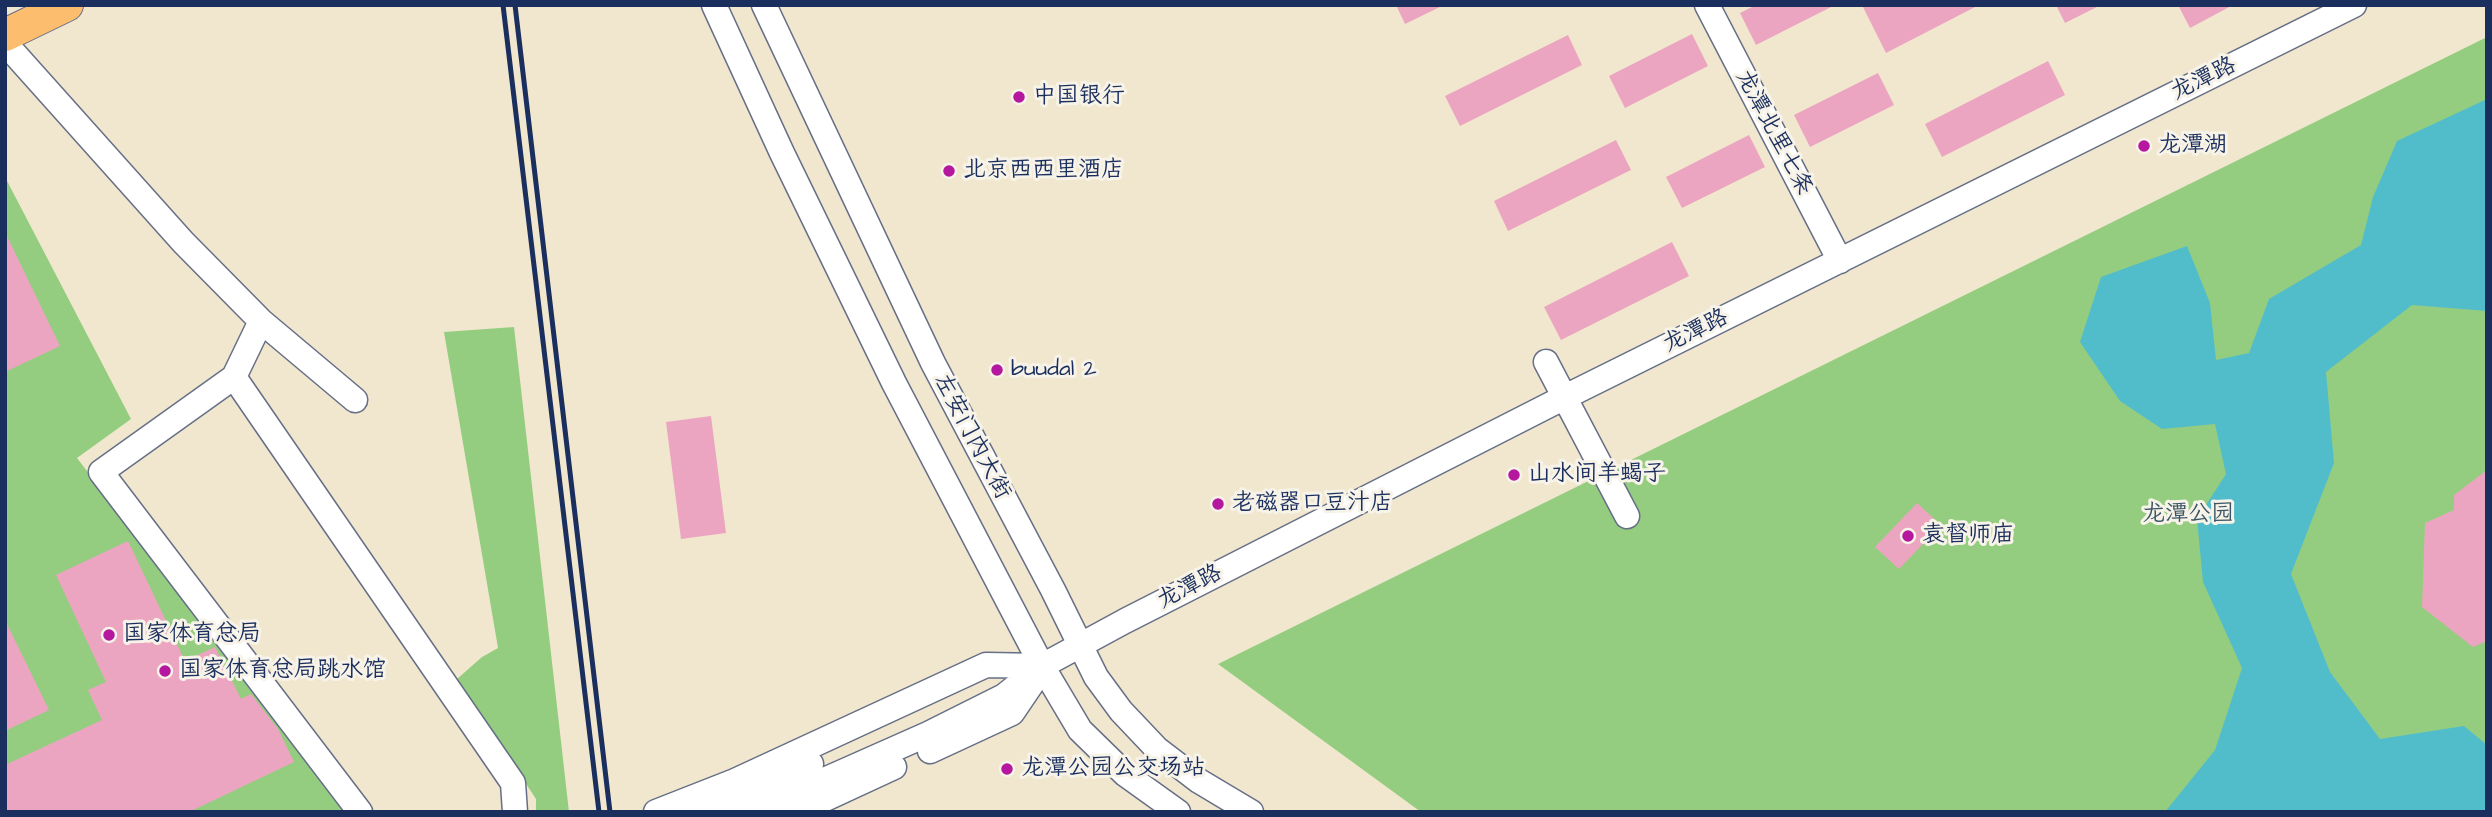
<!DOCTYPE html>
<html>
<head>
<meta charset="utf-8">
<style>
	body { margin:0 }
	#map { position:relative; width:2492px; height:817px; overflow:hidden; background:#f1e7cf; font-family:"Architects Daughter",sans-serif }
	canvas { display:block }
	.frame { position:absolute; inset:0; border:7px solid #1b2f5e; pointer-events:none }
</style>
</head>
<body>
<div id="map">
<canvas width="2492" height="817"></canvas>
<div class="frame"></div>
</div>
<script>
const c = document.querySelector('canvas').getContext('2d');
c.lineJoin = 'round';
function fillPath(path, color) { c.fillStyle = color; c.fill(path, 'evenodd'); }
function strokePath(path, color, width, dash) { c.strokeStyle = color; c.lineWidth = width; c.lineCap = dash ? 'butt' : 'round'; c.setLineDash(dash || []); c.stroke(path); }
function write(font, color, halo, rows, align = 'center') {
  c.font = font + ' "Architects Daughter","LXGW WenKai TC",sans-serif'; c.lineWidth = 6; c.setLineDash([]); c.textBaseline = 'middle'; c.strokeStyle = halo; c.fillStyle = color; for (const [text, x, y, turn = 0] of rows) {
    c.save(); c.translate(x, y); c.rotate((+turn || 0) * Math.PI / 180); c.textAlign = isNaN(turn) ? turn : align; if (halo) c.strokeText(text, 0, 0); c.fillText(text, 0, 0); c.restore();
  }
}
fillPath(new Path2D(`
	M 2487,37 L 2487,812 L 1421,812 L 1218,664 Z
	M 5,177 L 131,419 L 77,458 L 347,812 L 5,812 Z
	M 514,327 L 569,812 L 536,812 L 536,799 L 457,679 L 482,657 L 498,648 L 444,332 Z`), '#95cd80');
fillPath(new Path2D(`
	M 2487,99 L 2487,311 L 2412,305 L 2326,372 L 2334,463 L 2291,574 L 2330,672 L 2380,739 L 2464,726 L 2487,745 L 2487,812 L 2165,812 L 2215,750 L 2242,668 L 2203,582 L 2197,519 L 2226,474 L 2215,424 L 2162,429 L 2120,401 L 2080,342 L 2101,277 L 2187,246 L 2210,303 L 2216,360 L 2249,353 L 2269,299 L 2361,245 L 2373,197 L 2397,141 Z`), '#51bdcb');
fillPath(new Path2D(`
	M 1396,5 L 1444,5 L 1405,24 Z
	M 1756,5 L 1835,5 L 1756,45 L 1740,13 Z
	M 1862,5 L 1979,5 L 1886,53 Z
	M 2056,5 L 2101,5 L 2065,23 Z
	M 2178,5 L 2233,5 L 2190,28 Z
	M 1692,34 L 1708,66 L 1625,108 L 1609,76 Z
	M 1568,35 L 1582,65 L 1460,126 L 1445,96 Z
	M 2048,61 L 2065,95 L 1942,157 L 1925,124 Z
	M 1878,73 L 1894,105 L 1810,147 L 1794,115 Z
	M 1749,135 L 1765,167 L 1682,208 L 1666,177 Z
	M 1616,140 L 1631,170 L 1508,231 L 1494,201 Z
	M 5,232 L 60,346 L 5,372 Z
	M 1672,242 L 1689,276 L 1561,340 L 1544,307 Z
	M 711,416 L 726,533 L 681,539 L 666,422 Z
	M 2487,470 L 2487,641 L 2473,647 L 2422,607 L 2425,523 L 2454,510 L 2454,495 Z
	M 1917,503 L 1941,525 L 1899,569 L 1875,547 Z
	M 128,541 L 185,661 L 215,647 L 241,699 L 251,694 L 278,729 L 294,762 L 189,812 L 5,812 L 5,765 L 102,720 L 88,690 L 106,682 L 56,575 Z
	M 5,620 L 49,710 L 5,731 Z`), '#eca5c1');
const minor = new Path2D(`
	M 714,5 L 782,153 L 894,383 L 1042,666 L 1080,730 L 1125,774 L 1178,812
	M 764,5 L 933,363 L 1053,590 L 1096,677 L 1121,711 L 1157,749 L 1199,781 L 1251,812
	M 1707,5 L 1840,261
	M 13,52 L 183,242 L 261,321 L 355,400
	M 261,321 L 234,377 L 101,472 L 360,812
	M 1546,362 L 1627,516
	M 234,377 L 513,783 L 515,812
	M 930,751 L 1012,713 L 1033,682
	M 656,812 L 735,781 L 986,665 L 1042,666
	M 706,812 L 743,797 L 811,764
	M 752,812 L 928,734 L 1004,696 L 1042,666 L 1125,621 L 1565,397 L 2354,5
	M 797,812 L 894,767`);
const major = new Path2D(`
	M 5,35 L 67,5`);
strokePath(minor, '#666f86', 27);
strokePath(major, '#666f86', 34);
strokePath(minor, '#fff', 24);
strokePath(major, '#fcbd6f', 32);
strokePath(new Path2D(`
	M 503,5 L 599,812
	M 515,5 L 610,812`), '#1b2f5e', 5);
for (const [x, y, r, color] of [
	[1019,97,7,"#b5179e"],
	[2144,146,7,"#b5179e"],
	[949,171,7,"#b5179e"],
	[997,370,7,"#b5179e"],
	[1514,475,7,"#b5179e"],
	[1218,504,7,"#b5179e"],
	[1908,536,7,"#b5179e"],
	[109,635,7,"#b5179e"],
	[165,671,7,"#b5179e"],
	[1007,769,7,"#b5179e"]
]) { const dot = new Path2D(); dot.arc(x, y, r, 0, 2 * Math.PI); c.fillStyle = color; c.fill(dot); strokePath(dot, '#f7f3e8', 2.5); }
write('23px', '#1b2f5e', '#f7f3e8', [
	["龙潭路",2204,80,-26],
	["龙潭北里七条",1773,133,62],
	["龙潭路",1696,332,-26],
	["左安门内大街",971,437,62],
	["龙潭路",1190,588,-27]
]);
write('23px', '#1b2f5e', '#f7f3e8', [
	["中国银行",1033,97],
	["龙潭湖",2158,146],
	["北京西西里酒店",963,171],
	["buudal 2",1011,370],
	["山水间羊蝎子",1528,475],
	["老磁器口豆汁店",1232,504],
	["袁督师庙",1922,536],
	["国家体育总局",123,635],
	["国家体育总局跳水馆",179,671],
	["龙潭公园公交场站",1021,769]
], 'left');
write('23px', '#3a5666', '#f7f3e8', [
	["龙潭公园",2188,515]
]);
</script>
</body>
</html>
